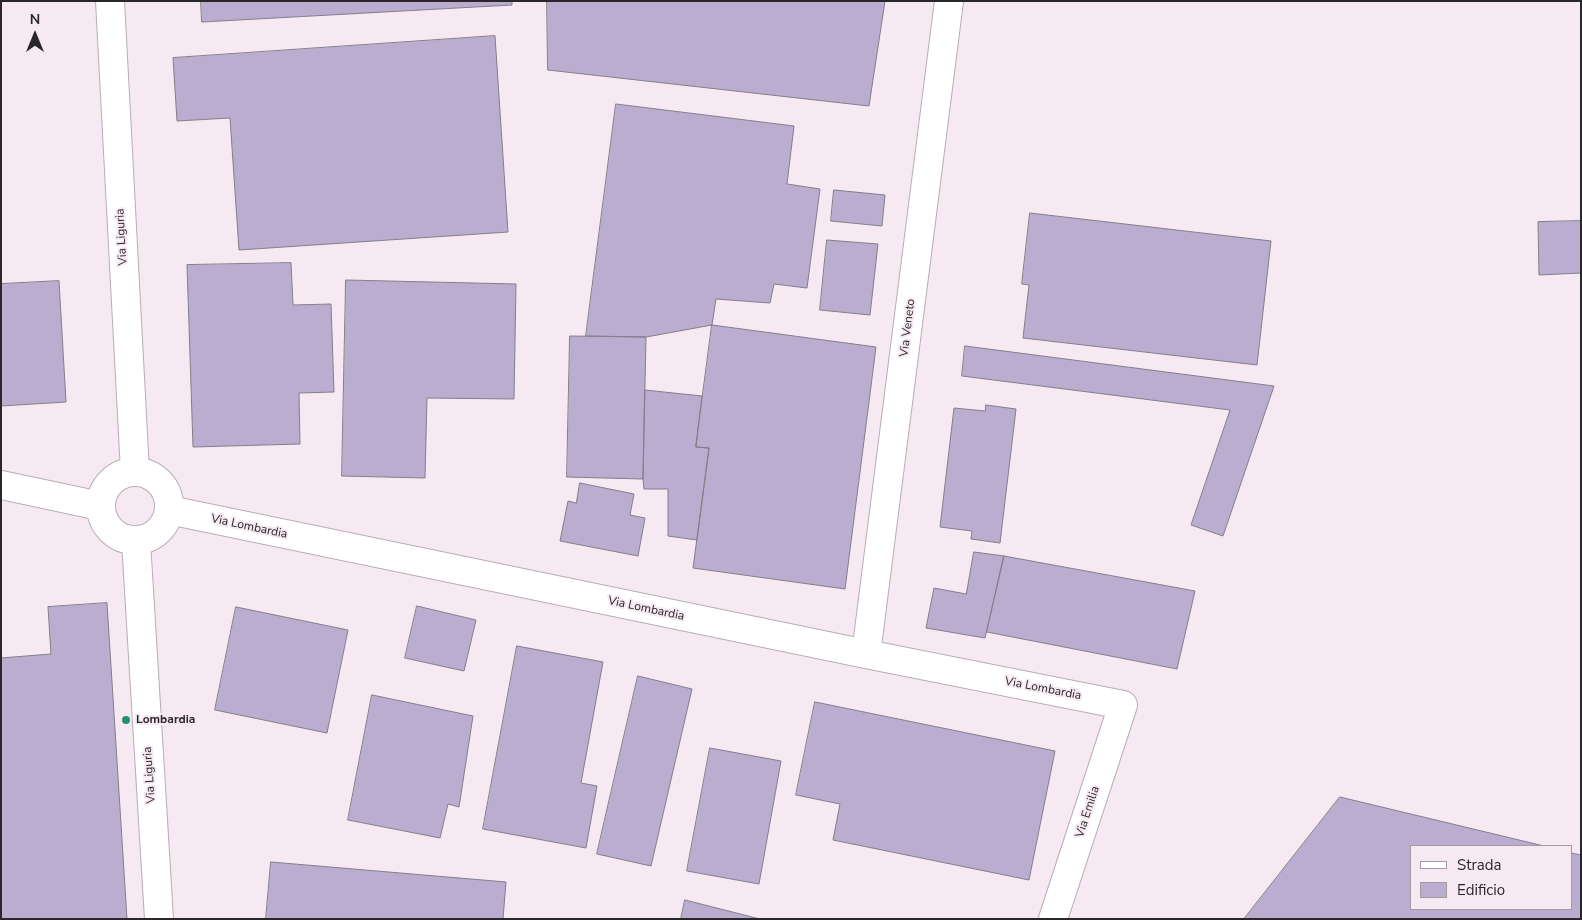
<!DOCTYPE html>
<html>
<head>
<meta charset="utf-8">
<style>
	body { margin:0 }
	#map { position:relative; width:1582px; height:920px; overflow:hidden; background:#f6e9f2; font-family:"Nunito Sans",sans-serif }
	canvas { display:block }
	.frame { position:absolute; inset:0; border:2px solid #2a2629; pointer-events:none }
	.legend { position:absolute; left:1410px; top:845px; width:162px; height:65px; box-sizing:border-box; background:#f6e9f2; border:1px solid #a49ba2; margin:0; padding:6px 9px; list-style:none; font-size:15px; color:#2a2629 }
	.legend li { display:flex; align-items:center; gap:10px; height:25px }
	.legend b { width:25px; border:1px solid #a49ba2 }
	.north { position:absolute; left:10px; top:10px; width:50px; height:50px; -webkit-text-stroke:4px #f6e9f2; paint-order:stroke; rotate:0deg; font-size:14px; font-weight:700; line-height:20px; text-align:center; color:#2a2629 }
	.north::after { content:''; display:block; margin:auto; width:18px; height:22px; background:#2a2629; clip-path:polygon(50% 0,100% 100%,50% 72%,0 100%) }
</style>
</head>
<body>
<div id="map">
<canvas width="1582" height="920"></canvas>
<div class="frame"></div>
<ul class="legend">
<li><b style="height:6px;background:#fff"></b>Strada</li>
<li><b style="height:14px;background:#baadd0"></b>Edificio</li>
</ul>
<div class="north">N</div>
</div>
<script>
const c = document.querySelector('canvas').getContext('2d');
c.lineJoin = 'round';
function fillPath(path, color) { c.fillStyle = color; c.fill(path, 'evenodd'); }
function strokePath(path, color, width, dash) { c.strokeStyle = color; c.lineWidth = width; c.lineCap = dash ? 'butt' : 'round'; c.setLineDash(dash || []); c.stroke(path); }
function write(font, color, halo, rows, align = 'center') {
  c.font = font + ' "Nunito Sans",sans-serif'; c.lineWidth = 4; c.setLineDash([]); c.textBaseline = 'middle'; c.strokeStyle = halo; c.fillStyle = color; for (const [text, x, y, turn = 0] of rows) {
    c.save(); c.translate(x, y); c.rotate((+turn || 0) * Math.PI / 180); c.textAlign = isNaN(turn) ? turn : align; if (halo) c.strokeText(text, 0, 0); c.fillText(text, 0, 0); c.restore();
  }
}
const building = new Path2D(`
	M 201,1 L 512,1 L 512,5 L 202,22 Z
	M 547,1 L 885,1 L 869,106 L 548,70 Z
	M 495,36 L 508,232 L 239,250 L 230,118 L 177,121 L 173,58 Z
	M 616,104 L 794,126 L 787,184 L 820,189 L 807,288 L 774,284 L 770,303 L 716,299 L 712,325 L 646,337 L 586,336 Z
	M 834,190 L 885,195 L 882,226 L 831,221 Z
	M 1030,213 L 1271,241 L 1257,365 L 1023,338 L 1029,285 L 1022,284 Z
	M 1581,221 L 1581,273 L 1539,275 L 1538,222 Z
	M 827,240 L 878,244 L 870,315 L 820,310 Z
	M 291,263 L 293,305 L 331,304 L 334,392 L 299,393 L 300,444 L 193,447 L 187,265 Z
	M 346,280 L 516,284 L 514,399 L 427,398 L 425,478 L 342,476 Z
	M 59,281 L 66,402 L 1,406 L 1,284 Z
	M 712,325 L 876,347 L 845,589 L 693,568 L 709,448 L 696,447 Z
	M 570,336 L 646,337 L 643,479 L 567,477 Z
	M 965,346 L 1274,386 L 1223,536 L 1191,525 L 1230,410 L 962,376 Z
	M 645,390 L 702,396 L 696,447 L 709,448 L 697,540 L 668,536 L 668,489 L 644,489 L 643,479 Z
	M 986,405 L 1016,409 L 1000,543 L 971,539 L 972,531 L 940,527 L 954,408 L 985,411 Z
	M 580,483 L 634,494 L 630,515 L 645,518 L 638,556 L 560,541 L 568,501 L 576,503 Z
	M 974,552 L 1004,556 L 985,638 L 926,628 L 934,588 L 966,594 Z
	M 1004,556 L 1195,591 L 1177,669 L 987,632 Z
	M 107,603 L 127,919 L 1,919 L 1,658 L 51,654 L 48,607 Z
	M 417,606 L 476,620 L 464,671 L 405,658 Z
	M 236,607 L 348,630 L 327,733 L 215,710 Z
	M 517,646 L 603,662 L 581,783 L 597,786 L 586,848 L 483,829 Z
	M 638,676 L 692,689 L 651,866 L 597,854 Z
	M 372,695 L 473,716 L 459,807 L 448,804 L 440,838 L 348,820 Z
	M 815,702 L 1055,751 L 1029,880 L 833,840 L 840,804 L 796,795 Z
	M 710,748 L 781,761 L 759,884 L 687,871 Z
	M 1340,797 L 1544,846 L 1411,846 L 1411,909 L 1571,909 L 1571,853 L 1581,855 L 1581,919 L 1244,919 Z
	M 271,862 L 506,882 L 503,919 L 266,919 Z
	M 685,900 L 760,919 L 681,919 Z`);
fillPath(building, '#baadd0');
strokePath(building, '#827e8a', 1);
const street = new Path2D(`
	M 1,485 L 100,506
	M 169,510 L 866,654 L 1123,705 L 1053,919
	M 866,654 L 949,1`);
const secondary = new Path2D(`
	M 110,1 L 135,472
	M101 506a34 34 0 1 1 68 0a34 34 0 1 1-68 0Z
	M 136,541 L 159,919`);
strokePath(street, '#b9adb6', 30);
strokePath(secondary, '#b9adb6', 30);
strokePath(street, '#fff', 28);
strokePath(secondary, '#fff', 28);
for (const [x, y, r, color] of [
	[126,720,5,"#269170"]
]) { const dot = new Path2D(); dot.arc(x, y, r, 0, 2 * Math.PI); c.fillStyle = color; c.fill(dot); strokePath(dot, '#f6e9f2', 2); }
write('12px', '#2a2629', '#f6e9f2', [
	["Via Liguria",122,237,-93],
	["Via Veneto",908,328,-83],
	["Via Lombardia",249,527,12],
	["Via Lombardia",646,609,12],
	["Via Lombardia",1043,689,11],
	["Via Liguria",150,775,-94],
	["Via Emilia",1088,812,-72]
]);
write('bold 12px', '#2a2629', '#f6e9f2', [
	["Lombardia",136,720]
], 'left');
</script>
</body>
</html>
